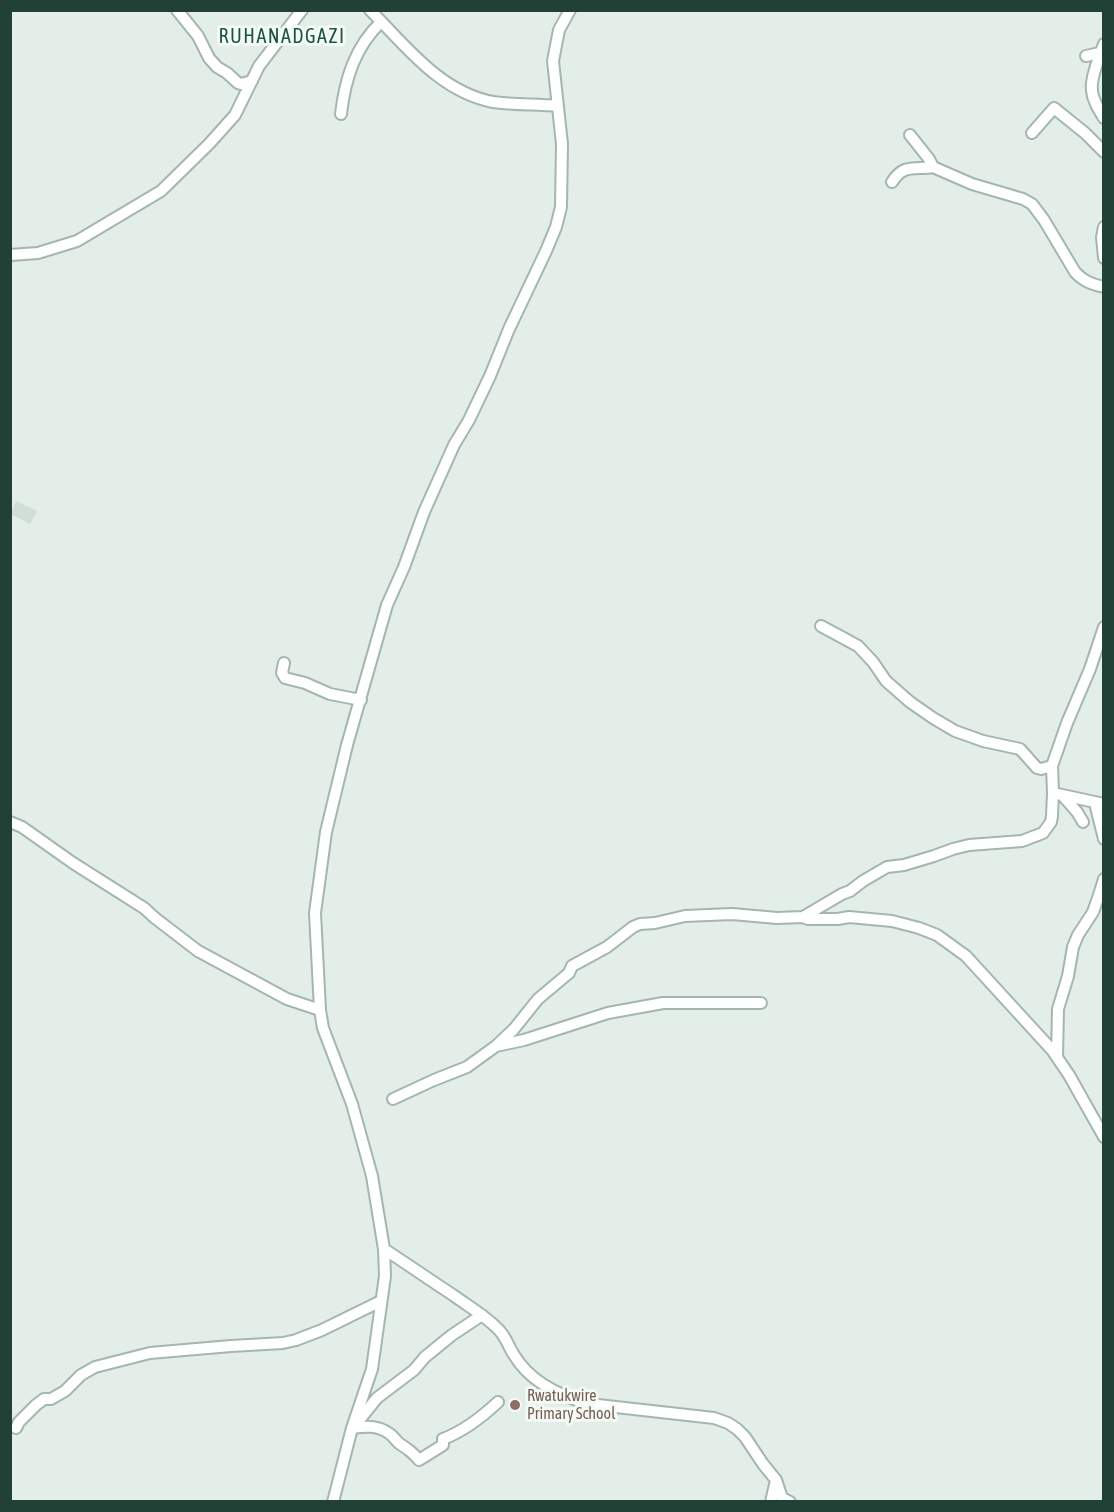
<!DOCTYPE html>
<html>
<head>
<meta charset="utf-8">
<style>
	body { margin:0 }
	#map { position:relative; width:1114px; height:1512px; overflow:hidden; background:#e3eee8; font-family:"Asap Condensed",sans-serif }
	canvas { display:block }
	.frame { position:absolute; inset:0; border:12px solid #214036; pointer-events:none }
</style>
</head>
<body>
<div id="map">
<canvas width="1114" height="1512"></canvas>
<div class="frame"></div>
</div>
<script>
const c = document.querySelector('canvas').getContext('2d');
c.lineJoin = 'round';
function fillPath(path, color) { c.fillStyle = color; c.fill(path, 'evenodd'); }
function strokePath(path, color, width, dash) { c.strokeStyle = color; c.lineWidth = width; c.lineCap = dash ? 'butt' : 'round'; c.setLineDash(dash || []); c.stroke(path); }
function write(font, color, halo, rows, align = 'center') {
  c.font = font + ' "Asap Condensed",sans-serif'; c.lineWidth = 6; c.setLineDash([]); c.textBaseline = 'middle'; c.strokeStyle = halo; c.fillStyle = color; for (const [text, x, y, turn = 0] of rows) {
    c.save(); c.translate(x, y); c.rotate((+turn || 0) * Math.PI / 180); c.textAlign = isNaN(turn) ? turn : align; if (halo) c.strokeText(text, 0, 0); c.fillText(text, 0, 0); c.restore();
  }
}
fillPath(new Path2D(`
	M 16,501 L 37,511 L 30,524 L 11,514 Z`), '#d1ded7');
const minor = new Path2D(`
	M 177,10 L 198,36 L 209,58 L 217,67 L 227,73 L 238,83 L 241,84 L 252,81
	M 370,10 C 406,46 440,92 493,102 C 513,105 537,104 558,106
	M 1104,44 C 1099,57 1090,79 1092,91 C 1093,101 1099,110 1104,118
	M 1086,56 L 1104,52
	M 341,114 C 345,79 355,47 381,22
	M 1032,133 L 1054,108 L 1085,133 L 1104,152
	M 910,135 L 929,159 L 933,167 L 972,184 L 1023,199 L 1032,204 L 1044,220 L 1075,272 C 1083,281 1091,284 1104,287
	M 892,182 C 904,163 915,170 933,167
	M 1104,227 L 1102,237 L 1104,258
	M 10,255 L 38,253 L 77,241 L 161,191 L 209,144 L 235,115 L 259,66 L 302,10
	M 821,626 L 858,646 L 873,662 L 886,681 L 910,702 L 933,718 L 955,731 L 972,737 L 983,741 L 1020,749 L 1037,768 L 1041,769 L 1052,766
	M 284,663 L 282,673 L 285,678 L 305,683 L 330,694 L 361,700
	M 1053,793 L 1104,804
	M 1063,796 L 1077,812 L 1083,822
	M 1095,803 L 1104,839
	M 10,822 L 22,827 L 73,863 L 144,908 L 155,918 L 198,951 L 287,999 L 320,1010
	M 803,917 L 842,894 L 850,891 L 863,881 L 887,867 L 904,865 L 934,856 L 953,849 L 969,845 L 1022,841 L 1043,833 L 1051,822 L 1052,816 L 1053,793 L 1052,766 L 1067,723 L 1090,669 L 1104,627
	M 496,1046 L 514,1029 L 538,999 L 569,973 L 572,966 L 607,947 L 633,927 L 640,924 L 655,923 L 685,916 L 732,914 L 777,918 L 803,917 L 808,919 L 838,919 L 849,917 L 892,921 L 919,928 L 937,935 L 966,956 L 1052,1050 L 1069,1075 L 1104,1137
	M 1057,1057 L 1058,1009 L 1068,976 L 1073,947 L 1078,935 L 1093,912 L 1099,895 L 1104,879
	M 393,1099 L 434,1080 L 467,1067 L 496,1046 L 524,1040 L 608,1013 L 663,1003 L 761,1003
	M 384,1249 C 407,1264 430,1280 453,1295 C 468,1306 484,1315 497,1328 C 506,1336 508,1346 514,1355 C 530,1382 560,1396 589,1404 L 714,1418 L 728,1423 L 737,1429 L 745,1437 L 763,1464 L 776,1480 L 782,1498 L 790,1502
	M 356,1424 L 377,1398 L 414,1370 L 425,1357 L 452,1335 L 482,1315
	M 16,1428 L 19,1422 L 36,1405 L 44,1399 L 51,1399 L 65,1391 L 81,1375 L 95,1367 L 150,1353 L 231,1346 L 283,1343 L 296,1340 L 322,1330 L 381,1301
	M 352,1428 C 366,1426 378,1425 390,1434 C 394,1437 396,1441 400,1444 C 409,1450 412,1452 419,1460 L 443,1445 L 443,1439 C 464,1431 482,1417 498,1402
	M 333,1502 L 352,1428 L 372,1369 L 385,1276 L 384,1249 L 372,1176 L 352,1104 L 323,1028 L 320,1010 L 315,913 L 326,832 L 347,745 L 387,605 L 404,567 L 424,512 L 454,445 L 469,420 L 490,376 L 509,329 L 546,251 L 556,227 L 561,207 L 562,144 L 553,61 L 559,30 L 570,10
	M 771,1502 L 776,1480`);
strokePath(minor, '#a5b6af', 14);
strokePath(minor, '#fff', 10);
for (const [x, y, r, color] of [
	[515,1405,6,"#8d6e63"]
]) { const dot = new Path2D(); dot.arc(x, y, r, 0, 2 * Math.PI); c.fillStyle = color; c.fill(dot); strokePath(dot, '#f4faf6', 2); }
write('16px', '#785e54', '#f4faf6', [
	["Rwatukwire",527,1396],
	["Primary School",527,1414]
], 'left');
c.letterSpacing = '1.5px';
write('20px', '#1c5343', '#f4faf6', [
	["RUHANADGAZI",282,37]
]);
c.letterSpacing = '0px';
</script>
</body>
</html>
